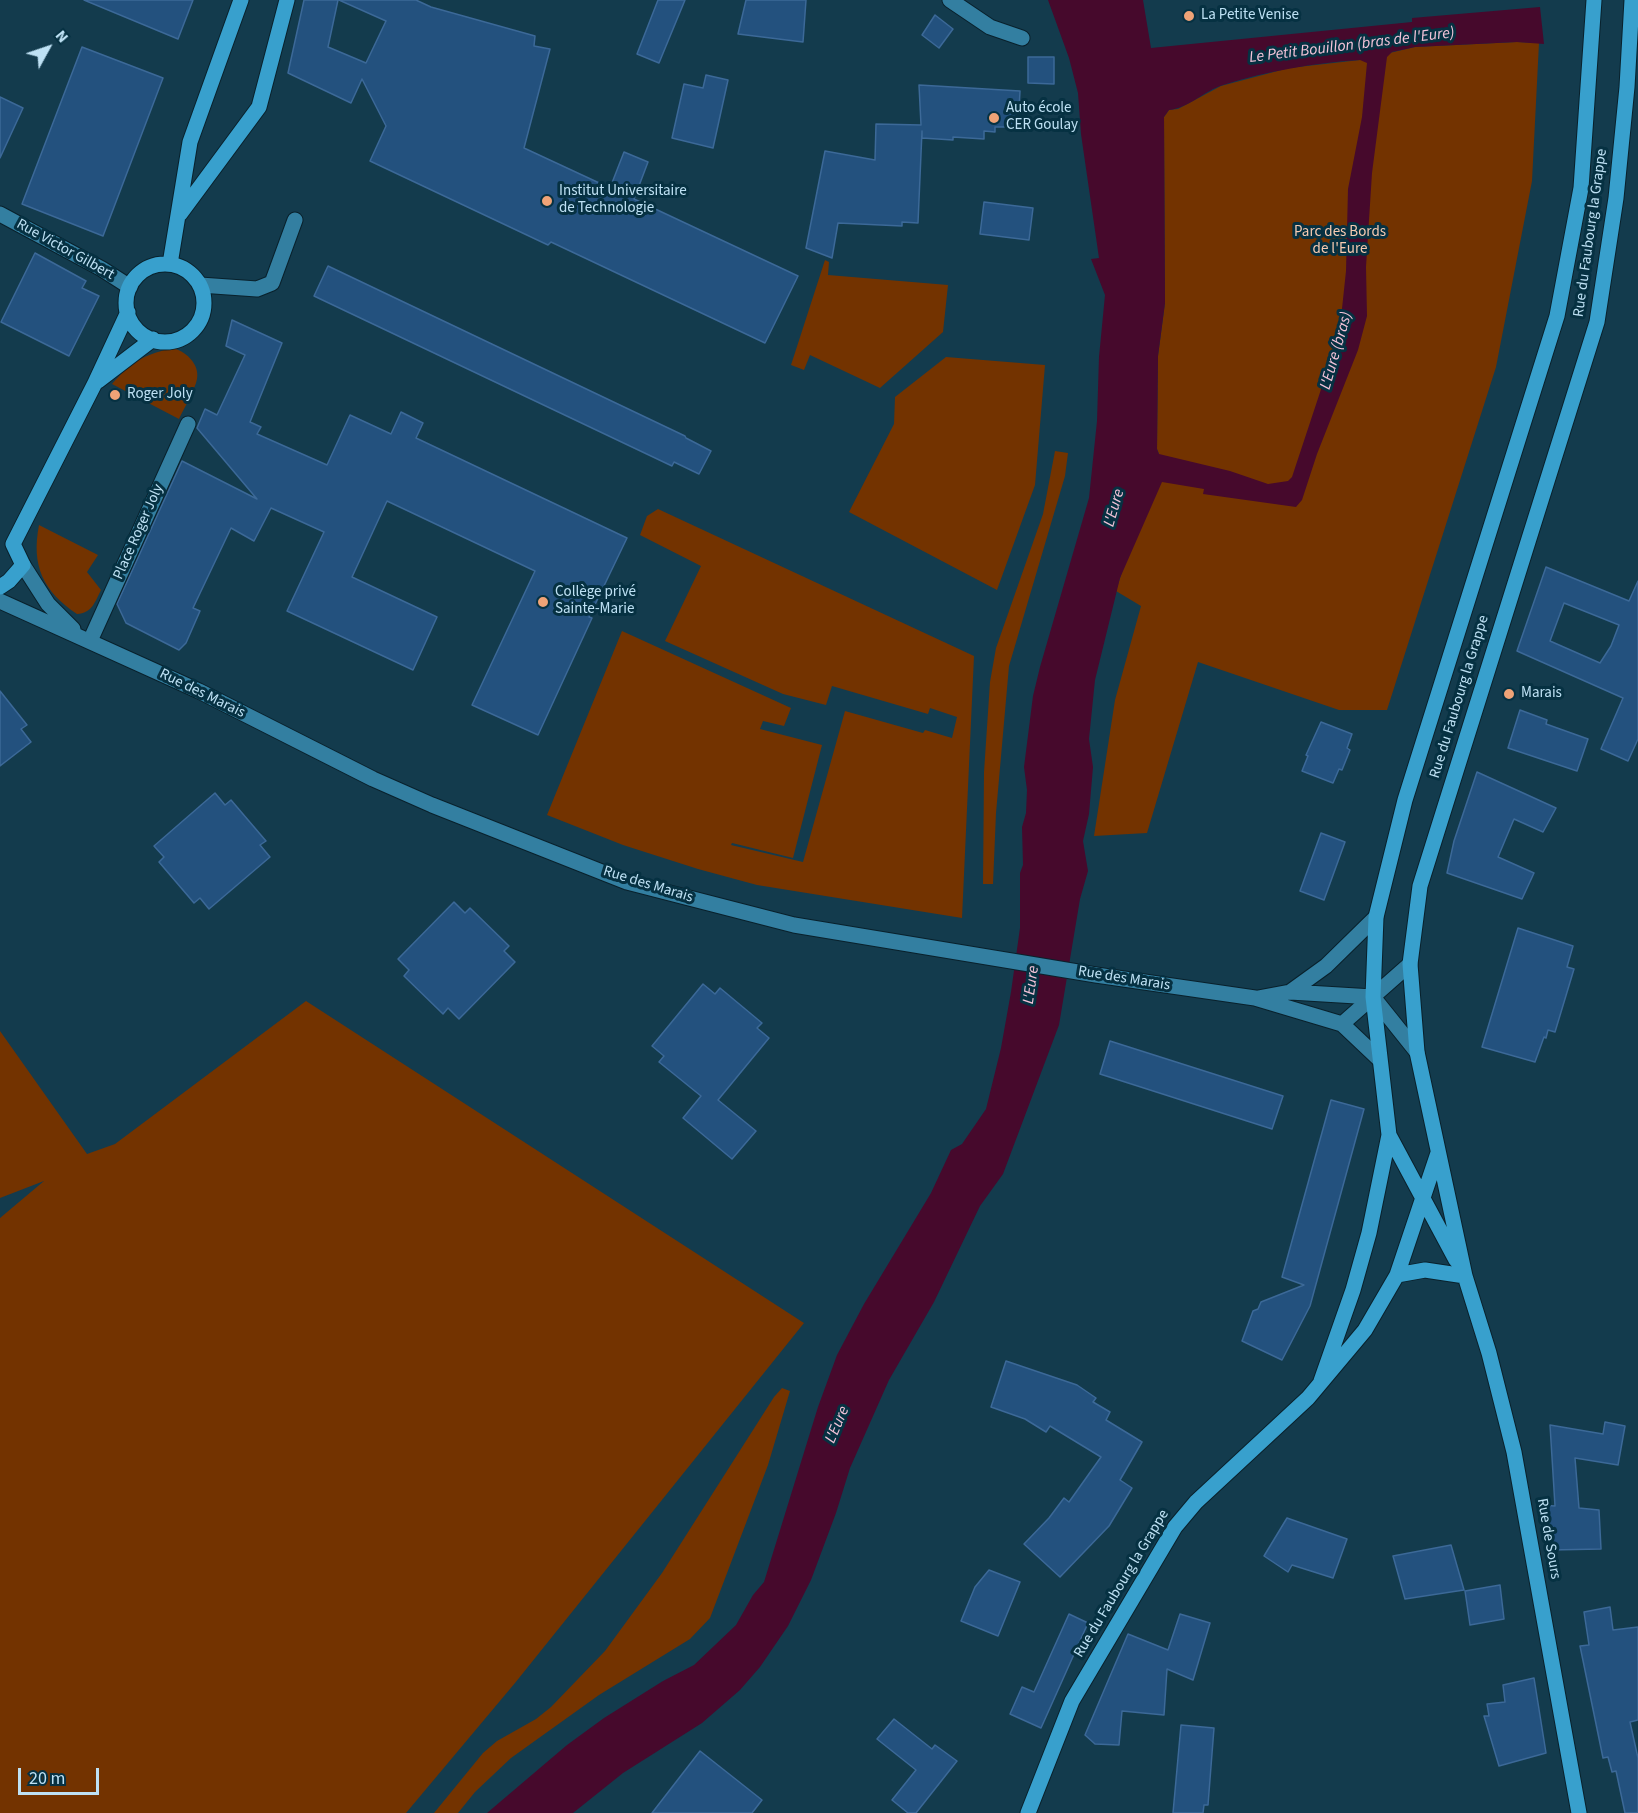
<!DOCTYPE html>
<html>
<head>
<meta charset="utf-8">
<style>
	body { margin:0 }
	#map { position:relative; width:1638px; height:1813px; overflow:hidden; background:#133b4d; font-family:"Source Sans 3",sans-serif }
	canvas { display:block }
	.north { position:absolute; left:18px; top:18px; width:60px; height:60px; -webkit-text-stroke:4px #063142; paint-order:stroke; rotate:50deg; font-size:16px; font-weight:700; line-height:24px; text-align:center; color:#bee1f4 }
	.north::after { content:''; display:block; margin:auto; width:21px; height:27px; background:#bee1f4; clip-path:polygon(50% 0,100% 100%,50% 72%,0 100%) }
	.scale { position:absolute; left:18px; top:1768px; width:81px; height:27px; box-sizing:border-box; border:3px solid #bee1f4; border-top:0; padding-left:8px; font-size:18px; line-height:21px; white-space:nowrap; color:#bee1f4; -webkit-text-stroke:4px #063142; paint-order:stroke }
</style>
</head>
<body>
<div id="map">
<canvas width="1638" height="1813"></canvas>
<div class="north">N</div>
<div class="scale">20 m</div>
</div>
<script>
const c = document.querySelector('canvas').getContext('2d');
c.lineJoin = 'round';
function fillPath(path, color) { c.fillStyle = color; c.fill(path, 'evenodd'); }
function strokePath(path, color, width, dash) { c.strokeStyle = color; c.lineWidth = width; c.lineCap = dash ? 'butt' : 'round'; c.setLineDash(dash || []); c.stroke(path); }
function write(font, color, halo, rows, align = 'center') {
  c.font = font + ' "Source Sans 3",sans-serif'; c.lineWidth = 6; c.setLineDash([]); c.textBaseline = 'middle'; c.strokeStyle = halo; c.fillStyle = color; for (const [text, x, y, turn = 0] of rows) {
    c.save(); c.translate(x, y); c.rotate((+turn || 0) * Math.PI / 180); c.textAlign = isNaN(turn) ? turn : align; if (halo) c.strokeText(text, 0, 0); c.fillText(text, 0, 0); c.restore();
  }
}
fillPath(new Path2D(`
	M 1517,42 L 1539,43 L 1532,181 L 1496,367 L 1387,710 L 1339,710 L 1198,662 L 1147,833 L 1094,836 L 1115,700 L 1141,606 L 1116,591 L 1159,454 L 1157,449 L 1158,356 L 1165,303 L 1164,117 L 1169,110 L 1178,109 L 1221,86 L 1289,68 L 1360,60 L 1415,47 Z
	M 825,260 L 829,262 L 828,275 L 948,285 L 943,332 L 880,388 L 810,355 L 804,370 L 791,365 Z
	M 171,348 C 185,350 200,364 197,379 C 195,390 184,408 179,419 L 112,384 C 133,360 141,357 171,348 Z
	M 946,357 L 1045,365 L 1035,485 L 997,590 L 849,512 L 894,424 L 895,397 Z
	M 1055,451 L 1068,453 L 1065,476 L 1009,666 L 996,813 L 993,884 L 983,884 L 984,772 L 990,682 L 996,648 L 1043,514 Z
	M 658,509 L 974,656 L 962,918 L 757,885 L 698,869 L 623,845 L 547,815 L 622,631 L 791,708 L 784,726 L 763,721 L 760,729 L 822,745 L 793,858 L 732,843 L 731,845 L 803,862 L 845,711 L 923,733 L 925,730 L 952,738 L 957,717 L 930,708 L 928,714 L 832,686 L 826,705 L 783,694 L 665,641 L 701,566 L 640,535 L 647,516 Z
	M 39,525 L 98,555 L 87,572 L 101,590 C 95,602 92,613 77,614 C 43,591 31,566 39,525 Z
	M 306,1001 L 804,1323 L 515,1683 L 406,1813 L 0,1813 L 0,1218 L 44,1181 L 0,1198 L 0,1031 L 87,1154 L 115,1144 Z
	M 782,1388 L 790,1391 L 768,1465 L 710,1618 L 690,1639 L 599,1695 L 511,1758 L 475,1792 L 458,1813 L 434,1813 L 483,1753 L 497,1741 L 536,1719 L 551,1707 L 605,1651 L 662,1573 L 774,1397 Z`), '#733300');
fillPath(new Path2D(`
	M 1048,0 L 1143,0 L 1151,48 L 1412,22 L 1412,18 L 1540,7 L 1544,44 L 1517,42 L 1415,47 L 1392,52 L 1387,57 L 1372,173 L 1366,267 L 1367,316 L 1358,350 L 1317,454 L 1302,500 L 1296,507 L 1203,494 L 1204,489 L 1162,482 L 1120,578 L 1095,680 L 1089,739 L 1093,767 L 1089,814 L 1083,841 L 1088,871 L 1080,899 L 1059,1025 L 1003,1174 L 980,1206 L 934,1302 L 889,1380 L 850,1468 L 836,1513 L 811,1580 L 788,1626 L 760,1667 L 740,1690 L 702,1723 L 623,1773 L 573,1813 L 487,1813 L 567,1745 L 604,1718 L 663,1681 L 694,1665 L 736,1625 L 753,1595 L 764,1582 L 818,1407 L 837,1355 L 864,1304 L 931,1193 L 951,1150 L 962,1144 L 986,1109 L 1001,1048 L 1011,992 L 1020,928 L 1020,873 L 1023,865 L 1022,827 L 1026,813 L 1027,790 L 1024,767 L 1033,696 L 1040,667 L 1089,498 L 1097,421 L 1099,357 L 1105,295 L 1091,259 L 1099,258 L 1081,134 L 1078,93 L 1069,58 ZM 1360,60 L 1367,63 L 1362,117 L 1348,189 L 1346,271 L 1341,318 L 1335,347 L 1292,477 L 1288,481 L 1268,484 L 1230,471 L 1159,454 L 1157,449 L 1158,356 L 1165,303 L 1164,117 L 1169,110 C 1189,108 1204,91 1223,85 C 1268,71 1313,63 1360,60 Z`), '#46092c');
const building = new Path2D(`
	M 84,0 L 193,0 L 178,39 Z
	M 304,0 L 338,0 L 328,47 L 366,63 L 386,21 L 339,0 L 416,0 L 431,7 L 535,36 L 534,46 L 550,49 L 524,148 L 610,188 L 624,152 L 648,162 L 634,199 L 798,276 L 765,343 L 551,242 L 548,245 L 370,161 L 386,126 L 362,79 L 351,103 L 288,73 Z
	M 658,0 L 685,0 L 659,63 L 637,54 Z
	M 746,0 L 806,0 L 803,42 L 738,34 Z
	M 935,15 L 953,29 L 939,48 L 922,35 Z
	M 82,47 L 163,78 L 103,236 L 22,204 Z
	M 1028,57 L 1054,57 L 1054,84 L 1028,83 Z
	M 706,75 L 728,80 L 713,148 L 672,138 L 684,84 L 703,88 Z
	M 919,85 L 1020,91 L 1018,127 L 995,127 L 995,132 L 984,131 L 984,139 L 953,137 L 953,140 L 922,138 L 922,131 L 918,223 L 902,222 L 902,226 L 838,223 L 832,258 L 806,248 L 825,151 L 875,160 L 876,124 L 921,125 Z
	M 0,97 L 23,108 L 0,158 Z
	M 984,202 L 1033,208 L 1029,240 L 980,234 Z
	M 35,253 L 86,281 L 82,288 L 99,296 L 69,356 L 1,322 Z
	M 328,266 L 685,436 L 686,438 L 711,451 L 699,474 L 674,462 L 672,466 L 314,296 Z
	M 232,320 L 282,343 L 250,422 L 261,427 L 257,434 L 327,465 L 350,415 L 391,434 L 401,412 L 423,423 L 416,438 L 627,538 L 589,617 L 592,618 L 538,735 L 472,705 L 535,571 L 387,501 L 352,577 L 437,617 L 413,670 L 287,611 L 324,532 L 271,508 L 254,541 L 231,528 L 193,608 L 200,611 L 186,643 L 179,650 L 126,623 L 117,604 L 182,461 L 257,499 L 197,428 L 205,409 L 217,415 L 245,355 L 226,346 Z
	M 1546,567 L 1629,601 L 1638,581 L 1638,739 L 1628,761 L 1601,749 L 1623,698 L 1517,651 ZM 1564,603 L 1619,625 L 1611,646 L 1600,663 L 1550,641 Z
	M 0,691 L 27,725 L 21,729 L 31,742 L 0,766 Z
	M 1520,710 L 1547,720 L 1546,724 L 1588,739 L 1577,771 L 1508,748 Z
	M 1321,722 L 1352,734 L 1347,748 L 1350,750 L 1342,770 L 1339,769 L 1333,783 L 1302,771 L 1308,756 L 1306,755 Z
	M 1477,772 L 1556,808 L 1543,832 L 1514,819 L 1498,857 L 1534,873 L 1522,899 L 1447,873 L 1454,841 Z
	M 215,793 L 225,805 L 231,800 L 266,841 L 260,845 L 270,857 L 209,909 L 200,898 L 194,903 L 159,862 L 164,857 L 154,846 Z
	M 1321,833 L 1345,842 L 1324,900 L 1300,891 Z
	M 454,902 L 465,913 L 470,908 L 509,946 L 504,951 L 515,962 L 459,1019 L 448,1008 L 443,1014 L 404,976 L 409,970 L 398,959 Z
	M 1518,928 L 1573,946 L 1567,967 L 1574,969 L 1555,1032 L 1548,1030 L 1546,1038 L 1544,1037 L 1535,1062 L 1482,1047 Z
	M 703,984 L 715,994 L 720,988 L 762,1023 L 757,1028 L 769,1038 L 718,1100 L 756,1131 L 732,1159 L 683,1118 L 701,1096 L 659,1062 L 664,1056 L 652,1046 Z
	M 1110,1041 L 1283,1096 L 1272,1129 L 1100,1074 Z
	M 1331,1100 L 1364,1109 L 1310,1306 L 1282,1360 L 1242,1341 L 1253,1311 L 1258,1309 L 1261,1302 L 1304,1285 L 1282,1277 Z
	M 1006,1361 L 1077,1385 L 1096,1398 L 1093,1402 L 1110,1412 L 1106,1420 L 1142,1442 L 1120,1480 L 1132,1488 L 1109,1526 L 1060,1577 L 1024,1544 L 1049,1518 L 1064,1498 L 1069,1502 L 1101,1457 L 1050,1426 L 1046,1432 L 1025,1419 L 991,1407 Z
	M 1605,1422 L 1625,1426 L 1618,1465 L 1575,1458 L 1579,1508 L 1599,1510 L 1601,1549 L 1550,1550 L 1541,1505 L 1555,1506 L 1550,1425 L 1603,1434 Z
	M 1287,1518 L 1347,1539 L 1333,1578 L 1292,1565 L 1288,1572 L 1264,1556 Z
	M 1451,1545 L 1464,1590 L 1405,1599 L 1393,1556 Z
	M 989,1570 L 1020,1582 L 998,1636 L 961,1621 L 975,1587 Z
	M 1500,1585 L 1504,1619 L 1470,1625 L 1465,1591 Z
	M 1610,1607 L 1613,1630 L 1638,1627 L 1638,1720 L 1630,1722 L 1638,1758 L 1638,1813 L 1625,1813 L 1616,1771 L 1612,1772 L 1608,1757 L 1603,1758 L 1580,1646 L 1589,1645 L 1584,1612 Z
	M 1069,1614 L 1088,1623 L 1041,1728 L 1010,1714 L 1022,1687 L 1034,1692 Z
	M 1180,1614 L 1210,1623 L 1193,1680 L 1167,1669 L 1164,1715 L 1122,1711 L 1119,1745 L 1095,1744 L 1085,1735 L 1128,1634 L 1168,1650 Z
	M 1534,1678 L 1546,1753 L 1499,1766 L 1484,1716 L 1489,1716 L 1487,1704 L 1505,1702 L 1503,1685 Z
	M 894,1719 L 932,1749 L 935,1745 L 957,1761 L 916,1813 L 908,1813 L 892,1800 L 916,1770 L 877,1739 Z
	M 1181,1725 L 1214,1728 L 1208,1805 L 1204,1805 L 1203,1813 L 1173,1813 Z
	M 700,1751 L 762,1800 L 752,1813 L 652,1813 Z`);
fillPath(building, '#23517e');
strokePath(building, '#3c6998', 1.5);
const minor = new Path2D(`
	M 950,0 L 990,27 L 1022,38
	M 0,214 L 102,269 L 130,287
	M 200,285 L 257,289 L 272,283 L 295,220
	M 23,565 L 48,604 L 73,629
	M 0,601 L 199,691 L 373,779 L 432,805 L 627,882 L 794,925 L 1096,975 L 1255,998 L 1342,1024 L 1379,1059
	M 90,641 L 188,424
	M 1290,992 L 1373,997 L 1417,1052
	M 1258,998 L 1290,992 L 1326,966 L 1376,917
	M 1342,1024 L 1410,964`);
const major = new Path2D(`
	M 180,214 L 259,107 L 287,0
	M 170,264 L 190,142 L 241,0
	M126 303a39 39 0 1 1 78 0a39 39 0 1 1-78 0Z
	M 98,381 L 153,339
	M 13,544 L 95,383 L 128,312
	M 0,587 L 9,581 L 23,565 L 13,544
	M 1389,1135 L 1456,1260
	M 1397,1275 L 1425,1270 L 1465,1276
	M 1321,1381 L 1353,1290 L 1369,1233 L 1389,1135 L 1373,997 L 1376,917 L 1405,800 L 1557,316 L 1581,188 L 1594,0
	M 1028,1813 L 1072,1701 L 1175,1527 L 1196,1502 L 1308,1398 L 1365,1330 L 1397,1275 L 1438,1153
	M 1579,1813 L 1514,1452 L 1489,1353 L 1465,1276 L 1417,1052 L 1410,964 L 1420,886 L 1597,322 L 1616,198 L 1627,87 L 1632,0`);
strokePath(minor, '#09212c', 17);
strokePath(major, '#09212c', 17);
strokePath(minor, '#337fa1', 15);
strokePath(major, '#38a0cd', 15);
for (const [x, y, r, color] of [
	[1189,16,6,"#efa377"],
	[994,118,6,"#efa377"],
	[547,201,6,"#efa377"],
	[115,395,6,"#efa377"],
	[543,602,6,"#efa377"],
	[1509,694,6,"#efa377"]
]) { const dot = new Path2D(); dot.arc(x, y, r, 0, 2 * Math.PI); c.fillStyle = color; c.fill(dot); strokePath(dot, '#063142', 2); }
write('15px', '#bee1f4', '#063142', [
	["La Petite Venise",1201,16],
	["Auto école",1006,109],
	["CER Goulay",1006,126],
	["Institut Universitaire",559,192],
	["de Technologie",559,209],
	["Roger Joly",127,395],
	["Collège privé",555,593],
	["Sainte-Marie",555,610],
	["Marais",1521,694]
], 'left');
write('15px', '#f7cbb1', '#063142', [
	["Parc des Bords",1340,233],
	["de l'Eure",1340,250]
]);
write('15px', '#bee1f4', '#063142', [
	["Rue du Faubourg la Grappe",1591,233,-82],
	["Rue Victor Gilbert",65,250,29],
	["Place Roger Joly",139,532,-66],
	["Rue des Marais",202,694,26],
	["Rue du Faubourg la Grappe",1460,697,-73],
	["Rue des Marais",648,885,17],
	["Rue des Marais",1124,979,9],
	["Rue de Sours",1548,1539,80],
	["Rue du Faubourg la Grappe",1122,1584,-59]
]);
write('italic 16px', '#f4c4d9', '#063142', [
	["Le Petit Bouillon (bras de l'Eure)",1352,46,-7],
	["L'Eure (bras)",1337,351,-74],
	["L'Eure",1115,508,-74],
	["L'Eure",1032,985,-82],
	["L'Eure",838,1425,-67]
]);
</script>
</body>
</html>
